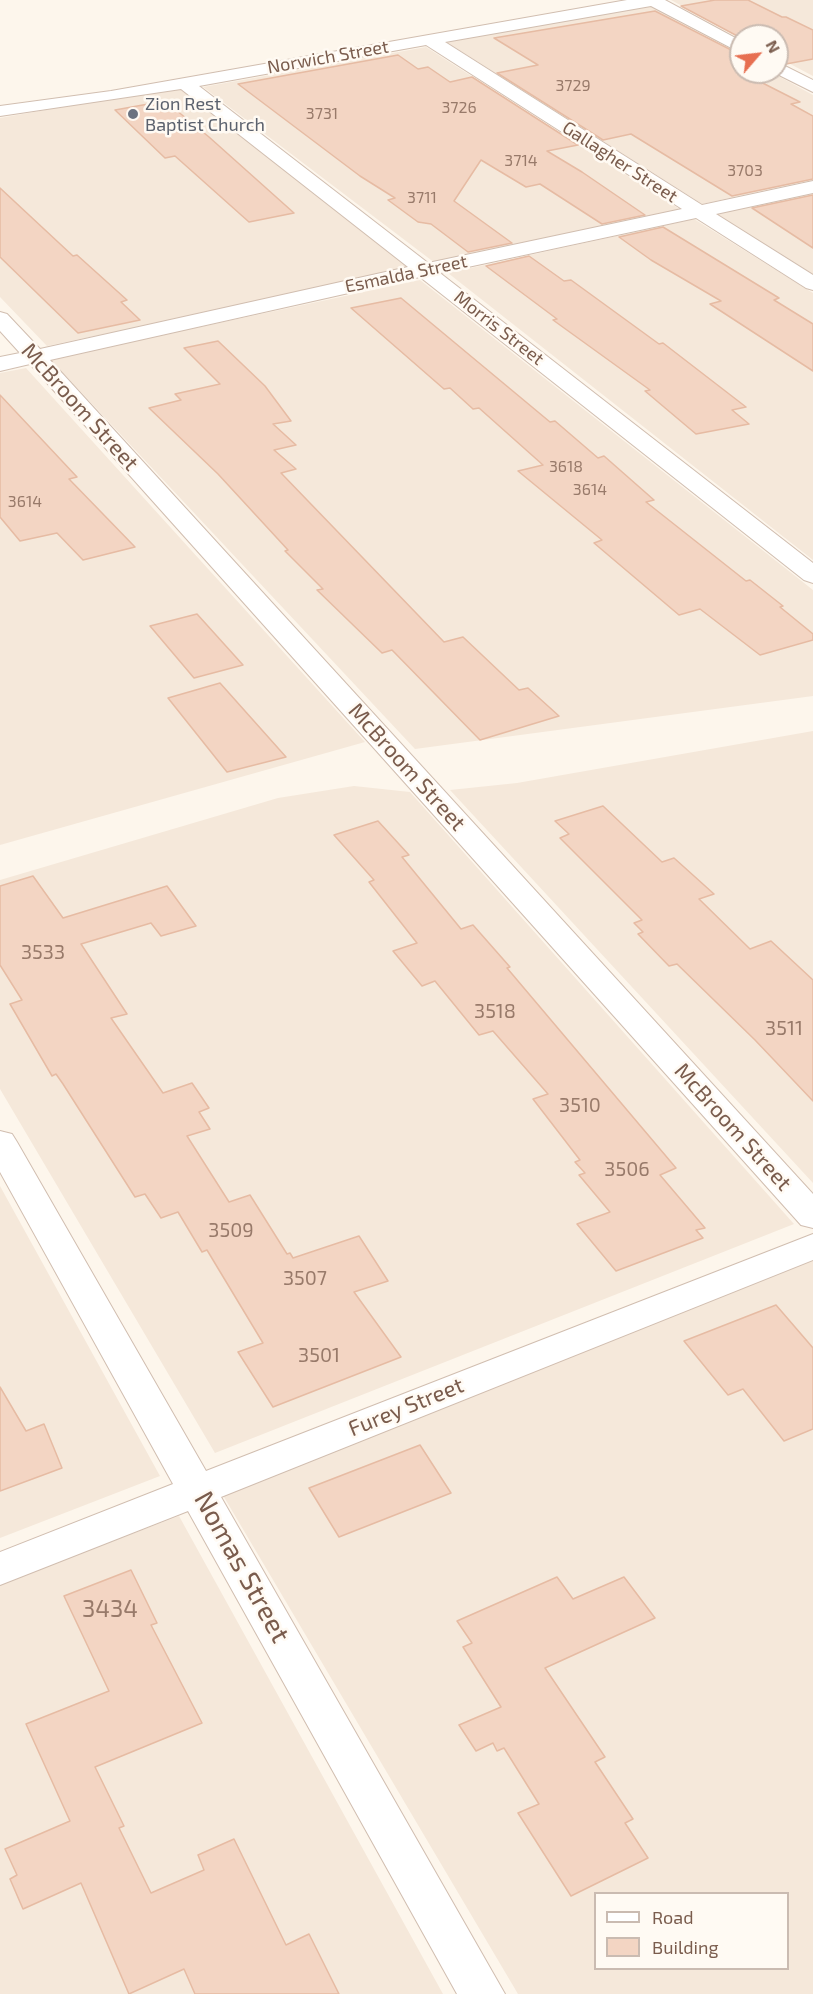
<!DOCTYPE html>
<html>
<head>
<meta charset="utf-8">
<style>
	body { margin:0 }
	#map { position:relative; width:813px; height:1994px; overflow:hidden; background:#fdf6ec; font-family:"Exo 2",sans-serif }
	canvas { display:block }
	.legend { position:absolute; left:594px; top:1892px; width:195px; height:78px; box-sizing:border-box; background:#fffaf3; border:2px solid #cabbb1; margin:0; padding:8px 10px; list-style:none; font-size:18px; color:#7a5c4d }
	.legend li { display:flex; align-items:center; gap:12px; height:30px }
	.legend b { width:30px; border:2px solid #cabbb1 }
	.north { position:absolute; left:729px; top:24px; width:60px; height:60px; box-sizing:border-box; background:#fffaf3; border:2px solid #cabbb1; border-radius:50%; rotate:62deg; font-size:16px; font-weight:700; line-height:24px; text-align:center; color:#7a5c4d }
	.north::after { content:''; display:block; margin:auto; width:21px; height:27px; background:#e76f51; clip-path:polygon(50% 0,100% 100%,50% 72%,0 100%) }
</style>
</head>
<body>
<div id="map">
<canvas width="813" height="1994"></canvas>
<ul class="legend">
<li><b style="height:8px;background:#fff"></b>Road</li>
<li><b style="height:16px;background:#f3d5c3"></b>Building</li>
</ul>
<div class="north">N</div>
</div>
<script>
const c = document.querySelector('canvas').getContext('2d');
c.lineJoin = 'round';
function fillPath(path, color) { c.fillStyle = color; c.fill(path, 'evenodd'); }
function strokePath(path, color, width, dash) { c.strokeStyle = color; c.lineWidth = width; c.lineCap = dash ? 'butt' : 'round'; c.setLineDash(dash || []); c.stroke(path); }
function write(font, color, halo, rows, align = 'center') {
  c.font = font + ' "Exo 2",sans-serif'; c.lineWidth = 5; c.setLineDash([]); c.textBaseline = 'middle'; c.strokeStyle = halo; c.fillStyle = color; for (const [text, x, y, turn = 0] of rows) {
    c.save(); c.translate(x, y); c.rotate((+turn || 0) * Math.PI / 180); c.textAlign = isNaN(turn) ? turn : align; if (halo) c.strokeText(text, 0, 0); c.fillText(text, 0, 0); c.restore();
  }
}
fillPath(new Path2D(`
	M 671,0 L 813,0 L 813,76 L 777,57 L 777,36 L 741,38 Z
	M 650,6 L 741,56 L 741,72 L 771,72 L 813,95 L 813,180 L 702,204 L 446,42 Z
	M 426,47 L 681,210 L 435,263 L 203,87 Z
	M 181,86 L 414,269 L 47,346 L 0,297 L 0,118 Z
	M 813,192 L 813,274 L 714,214 Z
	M 694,219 L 813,293 L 813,560 L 448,273 Z
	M 420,280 L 813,590 L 813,696 L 415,749 L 50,359 Z
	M 26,368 L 365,742 L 0,845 L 0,373 Z
	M 813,731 L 813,1183 L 450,790 L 517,783 Z
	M 354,786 L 410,792 L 794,1224 L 215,1453 L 0,1089 L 0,880 L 278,798 Z
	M 0,1186 L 160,1476 L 0,1538 Z
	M 813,1260 L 813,1994 L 518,1994 L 221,1492 ZM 596,1894 L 788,1894 L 788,1968 L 596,1968 Z
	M 179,1516 L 443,1994 L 0,1994 L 0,1584 Z`), '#f5e8da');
const building = new Path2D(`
	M 715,0 L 748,0 L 782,17 L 786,17 L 813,30 L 813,59 L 786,64 L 777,60 L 777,36 L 741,36 L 741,38 L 681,6 Z
	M 655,11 L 741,55 L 741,72 L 800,102 L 791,104 L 813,116 L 813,179 L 732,196 L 631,134 L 603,140 L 497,73 L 538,65 L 494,38 Z
	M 398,55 L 418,69 L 428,67 L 450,82 L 472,77 L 578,145 L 547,151 L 582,172 L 645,215 L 602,224 L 540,184 L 526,187 L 481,160 L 454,201 L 512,243 L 468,252 L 431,224 L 418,222 L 388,200 L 395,198 L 360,176 L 238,84 Z
	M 165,101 L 209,137 L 294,213 L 249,222 L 175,156 L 165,158 L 115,110 Z
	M 0,188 L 73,256 L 77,255 L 127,300 L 121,302 L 140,320 L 78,333 L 0,257 Z
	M 813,195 L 813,248 L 752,208 Z
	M 663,227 L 779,298 L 774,300 L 813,324 L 813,371 L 710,304 L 721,301 L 651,260 L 619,237 Z
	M 529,256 L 564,281 L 571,280 L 659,344 L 663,343 L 746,407 L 732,410 L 749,424 L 696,434 L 645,391 L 650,390 L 553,320 L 557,319 L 486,266 Z
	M 401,298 L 550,422 L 555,421 L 598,458 L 604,456 L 654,500 L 646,502 L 746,581 L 750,580 L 783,606 L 780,607 L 813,634 L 813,640 L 760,655 L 700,609 L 679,615 L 594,543 L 602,540 L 518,471 L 543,465 L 479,408 L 473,409 L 450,388 L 444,389 L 351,308 Z
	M 218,341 L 265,386 L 291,421 L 273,424 L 296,445 L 274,450 L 296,469 L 281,473 L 444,642 L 463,637 L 519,690 L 528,688 L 559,716 L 480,740 L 392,650 L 382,653 L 317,590 L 323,589 L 285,551 L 288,550 L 218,474 L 149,408 L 181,400 L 175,394 L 220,384 L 184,348 Z
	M 0,395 L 77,477 L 69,479 L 135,547 L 83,560 L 57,533 L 20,541 L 0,517 Z
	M 197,614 L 243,665 L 194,678 L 150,626 Z
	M 220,683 L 286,757 L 227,772 L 168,698 Z
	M 603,806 L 662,862 L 674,858 L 714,894 L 699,899 L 750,949 L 771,941 L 813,980 L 813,1101 L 755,1040 L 677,964 L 669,966 L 638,934 L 643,932 L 634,923 L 642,920 L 560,838 L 569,834 L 555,821 Z
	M 378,821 L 409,855 L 402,857 L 461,929 L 473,925 L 510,967 L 507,968 L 676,1168 L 660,1175 L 705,1228 L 696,1230 L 703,1238 L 616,1271 L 577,1224 L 610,1212 L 579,1175 L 585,1173 L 575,1162 L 580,1160 L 533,1099 L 548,1094 L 493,1031 L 479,1035 L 435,981 L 422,986 L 393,951 L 417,943 L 369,882 L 374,880 L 334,835 Z
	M 33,876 L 63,918 L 167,886 L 196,926 L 161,936 L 151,923 L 81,944 L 127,1014 L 111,1018 L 163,1093 L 192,1083 L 209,1108 L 199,1112 L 210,1129 L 187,1136 L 229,1202 L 250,1195 L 287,1254 L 290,1253 L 293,1258 L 359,1236 L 388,1281 L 354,1292 L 401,1357 L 273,1407 L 238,1352 L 263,1343 L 216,1265 L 207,1250 L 202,1252 L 178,1212 L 161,1218 L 145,1194 L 135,1197 L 63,1084 L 56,1074 L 52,1076 L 10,1004 L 22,1000 L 0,965 L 0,886 Z
	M 776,1305 L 813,1348 L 813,1429 L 784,1441 L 743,1389 L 728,1395 L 684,1341 Z
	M 0,1387 L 26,1431 L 44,1424 L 62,1468 L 0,1491 Z
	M 420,1445 L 451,1493 L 339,1537 L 309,1488 Z
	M 131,1570 L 157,1623 L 151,1625 L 202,1723 L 95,1767 L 124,1826 L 119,1828 L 151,1893 L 204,1870 L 198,1855 L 234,1839 L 286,1945 L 309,1934 L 339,1994 L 195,1994 L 184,1969 L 129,1994 L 81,1883 L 23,1909 L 10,1879 L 17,1875 L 5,1849 L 70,1821 L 26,1724 L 109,1691 L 64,1596 Z
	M 557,1577 L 573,1599 L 624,1577 L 655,1618 L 545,1668 L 605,1757 L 595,1762 L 633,1819 L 625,1823 L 648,1858 L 571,1896 L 518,1813 L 539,1804 L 504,1748 L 497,1751 L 493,1743 L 476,1751 L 459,1725 L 501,1707 L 463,1647 L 472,1643 L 457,1621 Z`);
fillPath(building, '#f3d5c3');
strokePath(building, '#e6bba3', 1.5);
const minor = new Path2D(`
	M 627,0 L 665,0 L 741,41 L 741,53 L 651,6 L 445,42 L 702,205 L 813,181 L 813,193 L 716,214 L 813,275 L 813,290 L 806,288 L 696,218 L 440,273 L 813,563 L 813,583 L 804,580 L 420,277 L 50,360 L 813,1194 L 813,1228 L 801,1225 L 30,364 L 0,371 L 0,357 L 20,353 L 0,331 L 0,312 L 7,314 L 40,349 L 408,267 L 181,89 L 0,116 L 0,106 L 111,91 ZM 426,45 L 682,209 L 428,263 L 199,86 Z
	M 777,62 L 813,80 L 813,92 L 773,72 L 777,72 Z
	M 0,1131 L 12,1134 L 17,1142 L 206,1471 L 813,1234 L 813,1260 L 221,1497 L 505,1994 L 457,1994 L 188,1511 L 0,1585 L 0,1552 L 173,1484 L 0,1172 Z`);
strokePath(minor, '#d1beb0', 2);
fillPath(minor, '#fff');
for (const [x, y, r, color] of [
	[133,114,6,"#6b7280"]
]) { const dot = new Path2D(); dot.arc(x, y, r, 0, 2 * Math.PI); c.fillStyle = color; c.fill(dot); strokePath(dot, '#fffaf3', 2); }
write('16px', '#987a6a', null, [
	["3729",573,86],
	["3726",459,108],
	["3731",322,114],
	["3714",521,161],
	["3703",745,171],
	["3711",422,198],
	["3618",566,467],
	["3614",590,490],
	["3614",25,502]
]);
write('18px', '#7a5c4d', '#fffaf3', [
	["Norwich Street",328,57,-10],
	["Gallagher Street",620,162,33],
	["Esmalda Street",406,274,-12],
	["Morris Street",499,328,38]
]);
write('18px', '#5b616d', '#fffaf3', [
	["Zion Rest",145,104],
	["Baptist Church",145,125]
], 'left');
write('20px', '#987a6a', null, [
	["3533",43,952],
	["3518",495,1011],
	["3511",784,1028],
	["3510",580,1105],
	["3506",627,1169],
	["3509",231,1230],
	["3507",305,1278],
	["3501",319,1355]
]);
write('22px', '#7a5c4d', '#fffaf3', [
	["McBroom Street",80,407,48],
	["McBroom Street",407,767,48],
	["McBroom Street",733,1127,48],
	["Furey Street",406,1407,-22]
]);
write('24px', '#987a6a', null, [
	["3434",110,1609]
]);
write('27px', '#7a5c4d', '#fffaf3', [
	["Nomas Street",242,1567,61]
]);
</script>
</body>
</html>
